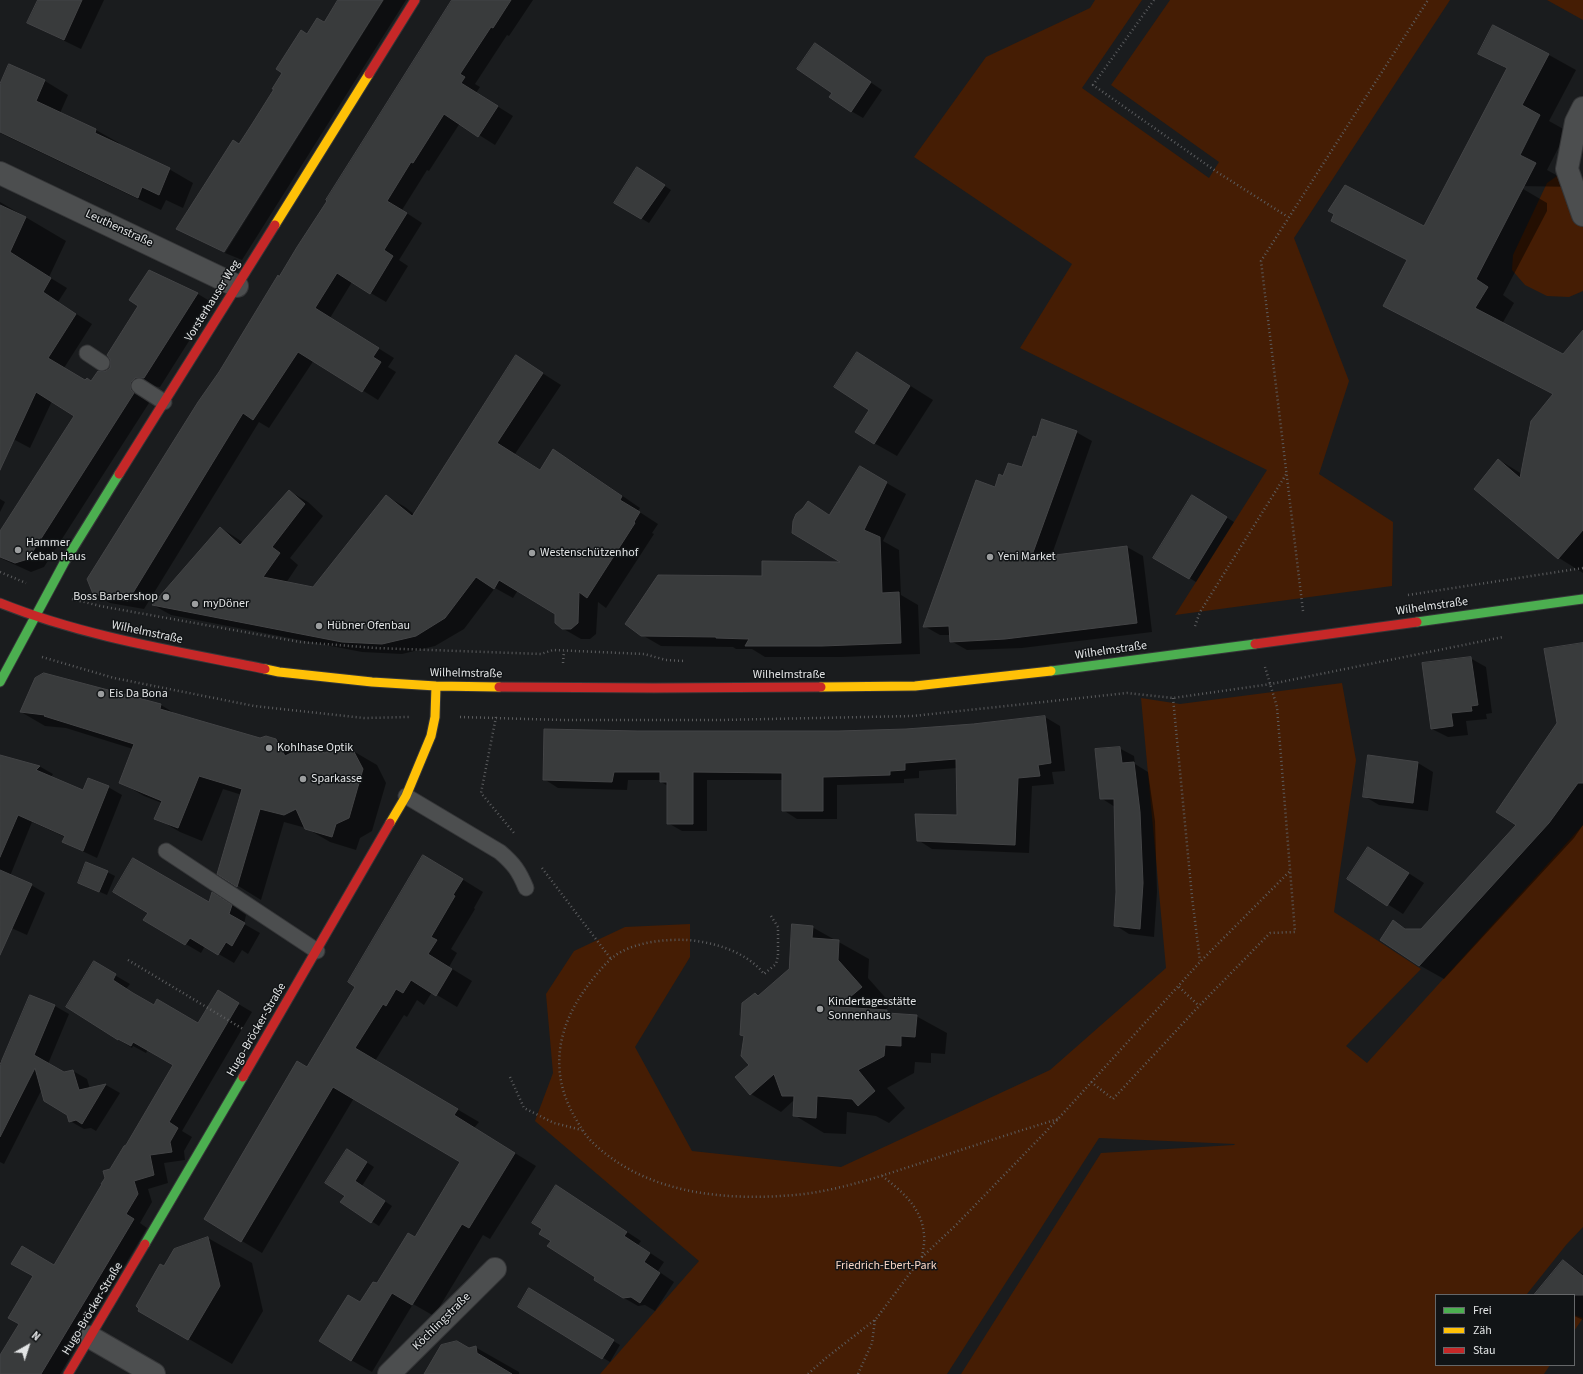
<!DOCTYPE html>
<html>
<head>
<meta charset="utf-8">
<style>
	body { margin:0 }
	#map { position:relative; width:1583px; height:1374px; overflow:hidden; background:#1a1c1e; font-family:"Source Sans 3",sans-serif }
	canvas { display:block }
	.legend { position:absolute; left:1435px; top:1294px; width:140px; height:72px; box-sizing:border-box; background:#111416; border:1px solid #656769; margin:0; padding:5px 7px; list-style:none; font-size:12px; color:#e2e4e5 }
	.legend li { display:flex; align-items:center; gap:8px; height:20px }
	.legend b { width:20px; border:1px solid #656769 }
	.north { position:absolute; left:8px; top:1326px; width:40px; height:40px; -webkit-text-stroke:3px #111416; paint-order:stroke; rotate:39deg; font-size:11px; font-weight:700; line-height:16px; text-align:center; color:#e2e4e5 }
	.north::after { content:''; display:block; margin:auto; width:14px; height:18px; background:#e2e4e5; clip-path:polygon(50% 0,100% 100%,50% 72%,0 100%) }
</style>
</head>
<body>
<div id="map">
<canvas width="1583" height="1374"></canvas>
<ul class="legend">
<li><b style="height:5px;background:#4caf50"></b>Frei</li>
<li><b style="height:5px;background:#ffc107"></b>Zäh</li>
<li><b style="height:5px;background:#c62828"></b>Stau</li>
</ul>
<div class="north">N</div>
</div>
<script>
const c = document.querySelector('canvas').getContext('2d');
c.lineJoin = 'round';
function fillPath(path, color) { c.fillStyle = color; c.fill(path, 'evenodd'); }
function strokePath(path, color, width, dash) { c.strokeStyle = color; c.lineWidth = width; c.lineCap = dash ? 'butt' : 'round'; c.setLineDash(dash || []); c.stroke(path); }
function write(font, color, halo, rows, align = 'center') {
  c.font = font + ' "Source Sans 3",sans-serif'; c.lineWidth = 3; c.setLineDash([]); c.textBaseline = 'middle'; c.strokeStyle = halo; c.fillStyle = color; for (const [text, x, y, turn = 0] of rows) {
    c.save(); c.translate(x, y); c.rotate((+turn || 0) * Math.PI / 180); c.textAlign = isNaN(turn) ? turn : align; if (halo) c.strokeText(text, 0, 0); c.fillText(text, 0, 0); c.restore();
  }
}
fillPath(new Path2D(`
	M 1095,0 L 1142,0 L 1082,88 L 1209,178 L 1219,162 L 1111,85 L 1170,0 L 1450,0 L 1294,238 L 1349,381 L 1319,474 L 1393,522 L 1392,586 L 1175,615 L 1267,470 L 1020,348 L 1072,264 L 914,157 L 986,57 L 1090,8 Z
	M 1547,0 L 1583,0 L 1583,20 Z
	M 1567,169 L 1583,215 L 1583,291 L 1569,297 L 1547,296 L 1525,285 L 1512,270 L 1513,255 L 1547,183 Z
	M 1342,683 L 1356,760 L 1334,912 L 1421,969 L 1346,1046 L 1367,1063 L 1583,825 L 1583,1227 L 1566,1245 L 1527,1294 L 1529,1295 L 1436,1295 L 1436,1365 L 1550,1365 L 1544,1374 L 961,1374 L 1101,1153 L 1234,1145 L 1235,1144 L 1099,1138 L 947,1374 L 600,1374 L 699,1261 L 535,1121 L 553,1073 L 546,994 L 574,951 L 625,927 L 690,924 L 690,957 L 635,1047 L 692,1151 L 841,1167 L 1050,1070 L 1166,968 L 1141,698 L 1180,704 Z
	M 1574,1315 L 1583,1318 L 1574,1331 Z`), '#451d04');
fillPath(new Path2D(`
	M 39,0 L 104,0 L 81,49 L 28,23 Z
	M 340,0 L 382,0 L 223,252 L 177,228 L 240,145 L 308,35 L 324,23 Z
	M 384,0 L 406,0 L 242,260 L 225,253 Z
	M 454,0 L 533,0 L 509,36 L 507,35 L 475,84 L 480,87 L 476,93 L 513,116 L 495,145 L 460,123 L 429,171 L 427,170 L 402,210 L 422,223 L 399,260 L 408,266 L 386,302 L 352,282 L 330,318 L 394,358 L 388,367 L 396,372 L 378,400 L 314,360 L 269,428 L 259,422 L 144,609 L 110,603 L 94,594 L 220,372 L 278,276 L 280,277 Z
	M 815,45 L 882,90 L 863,118 L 851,111 L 834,92 Z
	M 1480,53 L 1549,55 L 1576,70 L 1549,121 L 1567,131 L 1547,170 L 1578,187 L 1518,186 L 1547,203 L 1547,211 L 1503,295 L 1514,303 L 1502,324 L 1563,355 L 1583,331 L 1583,573 L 1559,558 L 1475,489 L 1499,460 L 1522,474 L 1554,395 L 1411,321 L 1384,305 L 1408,261 L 1332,220 L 1425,227 L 1507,69 Z
	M 10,65 L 45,81 L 68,95 L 60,113 L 96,130 L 119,143 L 119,145 L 169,169 L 193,183 L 183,208 L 166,200 L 161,210 L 0,133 L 0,86 Z
	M 645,173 L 671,190 L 649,223 L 616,203 Z
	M 0,202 L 66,241 L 49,277 L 67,288 L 58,302 L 92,324 L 64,368 L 86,381 L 92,382 L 111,368 L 139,305 L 149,271 L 198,294 L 213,303 L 160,387 L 152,386 L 147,391 L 147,400 L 149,403 L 44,567 L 31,572 L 0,558 L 0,533 L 75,416 L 52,401 L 30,448 L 0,432 Z
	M 858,353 L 933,400 L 897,456 L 874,443 L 870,409 Z
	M 517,357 L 561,385 L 515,454 L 541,470 L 553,451 L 572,461 L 640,508 L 638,511 L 658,524 L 652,533 L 654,534 L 606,608 L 598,602 L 596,634 L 590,639 L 581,639 L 562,628 L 556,614 L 518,590 L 513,598 L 495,588 L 464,629 L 435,646 L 402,654 L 362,652 L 171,615 L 153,605 L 221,528 L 244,543 L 289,491 L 308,502 L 323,516 L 290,558 L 298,565 L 286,583 L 313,588 L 386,496 L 405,507 L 415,515 Z
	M 1076,432 L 1092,441 L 1051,557 L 1127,547 L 1143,556 L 1152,632 L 1022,648 L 967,650 L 951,641 L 951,635 L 940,635 L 924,626 L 995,488 L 1004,477 L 1022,469 L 1037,438 Z
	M 860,468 L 906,494 L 883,541 L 899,550 L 901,595 L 918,605 L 920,654 L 842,657 L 765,657 L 752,649 L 736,649 L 733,647 L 661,646 L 642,635 L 763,577 L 844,563 L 808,503 L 830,515 Z
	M 1192,496 L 1234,522 L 1196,582 L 1155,557 Z
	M 0,499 L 5,502 L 0,512 Z
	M 1470,658 L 1486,667 L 1492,713 L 1486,714 L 1487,719 L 1466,721 L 1468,735 L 1448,737 L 1432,729 Z
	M 44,674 L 161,705 L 179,716 L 261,739 L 276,739 L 297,752 L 325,754 L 353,751 L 377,765 L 386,783 L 372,831 L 360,838 L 356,850 L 330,842 L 306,828 L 284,822 L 261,900 L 219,874 L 242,795 L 223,789 L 202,841 L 180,832 L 156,818 L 162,803 L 144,796 L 120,782 L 133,749 L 66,728 L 45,726 L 21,712 Z
	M 1045,717 L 1060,726 L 1065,771 L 1052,772 L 1054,784 L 1032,786 L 1029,853 L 932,849 L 918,840 L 958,816 L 957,768 L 919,771 L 919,778 L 904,779 L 904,783 L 837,785 L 837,819 L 797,819 L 783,810 L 783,780 L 707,780 L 707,831 L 682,831 L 668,823 L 668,786 L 661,782 L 661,780 L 628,780 L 627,790 L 558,788 L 544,779 L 638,732 L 838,732 L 906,730 L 973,725 Z
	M 1583,722 L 1583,825 L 1574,838 L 1444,979 L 1419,965 L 1393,922 L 1408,930 L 1422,930 L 1517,825 Z
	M 1119,748 L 1134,756 L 1135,764 L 1148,772 L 1155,821 L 1157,892 L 1154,937 L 1129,934 L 1115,925 L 1117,892 L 1115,807 L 1101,798 Z
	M 0,760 L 39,766 L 53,774 L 51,777 L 84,791 L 108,787 L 122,795 L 97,858 L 63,842 L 65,837 L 32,822 L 10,876 L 31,885 L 45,893 L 27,935 L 0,923 Z
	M 1418,763 L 1433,772 L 1428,811 L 1379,805 L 1364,796 Z
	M 1369,848 L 1424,883 L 1403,914 L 1348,879 Z
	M 444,868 L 483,892 L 474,908 L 475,909 L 451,949 L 457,953 L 449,967 L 472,981 L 457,1007 L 432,992 L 424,1005 L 417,1000 L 407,1017 L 404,1015 L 375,1061 L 479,1122 L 474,1128 L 536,1166 L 490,1239 L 483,1235 L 434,1316 L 413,1304 L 372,1372 L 351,1360 L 361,1304 L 415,1238 L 462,1162 L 354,1098 L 262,1253 L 205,1219 Z
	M 107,872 L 115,876 L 107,895 L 86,886 Z
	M 228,902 L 246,915 L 244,924 L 260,933 L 248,954 L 242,950 L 234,963 L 205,946 L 201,953 L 145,920 L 210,904 Z
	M 812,927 L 869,959 L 868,978 L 891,1004 L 884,1011 L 893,1014 L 916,1016 L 947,1033 L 945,1054 L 931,1053 L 931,1063 L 915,1062 L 914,1073 L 887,1088 L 905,1108 L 889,1123 L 876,1116 L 847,1112 L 846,1134 L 824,1133 L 794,1115 L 795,1102 L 793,1101 L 781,1112 L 751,1094 L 751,1065 L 745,1037 L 741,1035 L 755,994 L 759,996 L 790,969 Z
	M 94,963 L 130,984 L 126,989 L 154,1006 L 198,1024 L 218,992 L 252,1012 L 182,1131 L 192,1137 L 184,1151 L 185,1160 L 164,1163 L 168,1183 L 148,1189 L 152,1202 L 140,1223 L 147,1228 L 60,1374 L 0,1374 L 0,1357 L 111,1170 L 127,1146 L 175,1065 L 148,1049 L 146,1053 L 133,1046 L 132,1048 L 68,1007 Z
	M 31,996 L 55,1006 L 69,1014 L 48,1064 L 64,1073 L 73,1071 L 87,1079 L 90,1089 L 106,1085 L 120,1093 L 96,1131 L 91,1128 L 84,1129 L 70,1121 L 68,1114 L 42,1089 L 4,1164 L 0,1162 L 0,1061 L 3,1062 Z
	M 354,1154 L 374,1167 L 362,1186 L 392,1206 L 379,1226 L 342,1202 L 346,1195 Z
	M 556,1186 L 641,1241 L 638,1245 L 664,1262 L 658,1271 L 674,1282 L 655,1311 L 645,1305 L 638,1306 L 624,1298 L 552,1241 Z
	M 208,1238 L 252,1263 L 263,1311 L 232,1364 L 139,1310 L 175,1250 Z
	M 1563,1261 L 1583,1274 L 1583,1320 L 1574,1316 L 1574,1295 L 1535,1295 Z
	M 530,1290 L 620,1345 L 610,1362 L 519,1307 Z
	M 475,1347 L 519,1372 L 519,1374 L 425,1374 L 469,1349 Z`), '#0007');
const building = new Path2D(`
	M 38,0 L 82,0 L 64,40 L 27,23 Z
	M 338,0 L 383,0 L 224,252 L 176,229 L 233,140 L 239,144 L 252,124 L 274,89 L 272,89 L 282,73 L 276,69 L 301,30 L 307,34 L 317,18 L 324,22 Z
	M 452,0 L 511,0 L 493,28 L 491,27 L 460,74 L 465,77 L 461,83 L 498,106 L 478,137 L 444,114 L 413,163 L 411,162 L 387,201 L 407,213 L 384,250 L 393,256 L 370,294 L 337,273 L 315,308 L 379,348 L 373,357 L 381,362 L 362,392 L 298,352 L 253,420 L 243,413 L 128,601 L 93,594 L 87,579 L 198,402 L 219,372 L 278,275 L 279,277 L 297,247 L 327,201 L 326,200 Z
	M 1493,25 L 1549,54 L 1522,105 L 1540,115 L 1520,155 L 1536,163 L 1476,279 L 1488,287 L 1475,308 L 1563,354 L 1583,330 L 1583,530 L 1558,559 L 1474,489 L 1498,459 L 1520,478 L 1531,421 L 1553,394 L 1383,306 L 1407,260 L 1331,221 L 1334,214 L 1328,211 L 1345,185 L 1424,226 L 1507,68 L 1478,54 Z
	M 815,43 L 871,82 L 851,112 L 829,97 L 832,93 L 797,69 Z
	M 9,64 L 45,80 L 36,101 L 96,129 L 95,133 L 170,168 L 159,195 L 142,187 L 138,198 L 0,132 L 0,84 Z
	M 637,167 L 665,185 L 641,219 L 614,203 Z
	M 0,205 L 26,217 L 10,252 L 51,278 L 43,292 L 76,314 L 48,358 L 85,380 L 87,378 L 91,381 L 98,371 L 106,371 L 110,368 L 110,359 L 107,355 L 138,306 L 129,300 L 149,270 L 198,293 L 144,378 L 135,378 L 131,382 L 131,390 L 134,393 L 28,559 L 15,563 L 0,557 L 0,531 L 74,416 L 36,392 L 0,470 Z
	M 857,352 L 910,386 L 874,444 L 855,432 L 869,410 L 834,387 Z
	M 516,355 L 543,373 L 497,443 L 540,470 L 553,449 L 622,496 L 620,500 L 640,512 L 634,522 L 635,523 L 587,598 L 579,592 L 578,623 L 571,629 L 562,629 L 555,623 L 555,614 L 499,580 L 494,589 L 476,577 L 445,618 L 416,636 L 382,644 L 342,642 L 152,605 L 220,527 L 240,545 L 289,490 L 305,504 L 272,547 L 280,553 L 263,577 L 313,587 L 386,495 L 412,516 Z
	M 1042,419 L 1077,431 L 1031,558 L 1127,546 L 1137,623 L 1005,639 L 950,642 L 949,626 L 923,627 L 976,480 L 995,487 L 999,474 L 1003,476 L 1008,463 L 1022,467 L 1033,436 L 1036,437 Z
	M 860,466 L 887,482 L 864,530 L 880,537 L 882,593 L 899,592 L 901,643 L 822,646 L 745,646 L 749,639 L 716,638 L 716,637 L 641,636 L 625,624 L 658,575 L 762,576 L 762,561 L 840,562 L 792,533 L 793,521 L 796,514 L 803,508 L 808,501 L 829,515 Z
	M 1192,495 L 1227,517 L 1189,579 L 1153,558 Z
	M 1583,643 L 1583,783 L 1578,783 L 1549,823 L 1419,966 L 1380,940 L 1393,920 L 1405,929 L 1421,929 L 1516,825 L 1496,812 L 1557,723 L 1544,649 Z
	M 1471,657 L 1478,705 L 1471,706 L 1472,711 L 1451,713 L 1453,726 L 1431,729 L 1422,663 Z
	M 44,673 L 161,704 L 160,709 L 260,738 L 266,736 L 276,739 L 285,756 L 303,747 L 325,753 L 338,746 L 353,750 L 363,769 L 349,818 L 336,824 L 332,837 L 305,829 L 296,809 L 284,815 L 260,809 L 237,887 L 217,874 L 242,789 L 199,776 L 178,828 L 154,819 L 162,801 L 119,783 L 134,744 L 44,716 L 45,715 L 20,712 L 35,678 Z
	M 1045,716 L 1051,763 L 1038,765 L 1040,776 L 1018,778 L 1015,845 L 917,841 L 915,814 L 957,815 L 956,759 L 905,763 L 905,770 L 890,771 L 890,775 L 823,777 L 823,811 L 782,811 L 782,773 L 693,772 L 693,824 L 667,824 L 667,782 L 660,782 L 660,772 L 614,772 L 612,782 L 543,780 L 544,729 L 638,731 L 838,731 L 906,729 L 973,724 Z
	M 1120,747 L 1122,763 L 1134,762 L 1140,812 L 1143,883 L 1140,929 L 1114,926 L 1116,892 L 1114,799 L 1100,799 L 1095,749 Z
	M 0,755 L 40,766 L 36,770 L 83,790 L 88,778 L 109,786 L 83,851 L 62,842 L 65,836 L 18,815 L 0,857 Z
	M 1368,755 L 1418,762 L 1413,803 L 1363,797 Z
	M 1368,847 L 1409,873 L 1387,906 L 1347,879 Z
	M 423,855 L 463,879 L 453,895 L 455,896 L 431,937 L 437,940 L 428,954 L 452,969 L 436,996 L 411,980 L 403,993 L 396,989 L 386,1006 L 383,1004 L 355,1048 L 458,1109 L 454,1115 L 515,1153 L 469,1228 L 462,1224 L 412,1305 L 392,1293 L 351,1361 L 319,1341 L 348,1295 L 360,1302 L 373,1282 L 377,1283 L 408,1233 L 415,1237 L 460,1162 L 333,1087 L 241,1242 L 204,1219 L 297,1061 L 307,1067 L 355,987 L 348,982 Z
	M 133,858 L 209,902 L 212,892 L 232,905 L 229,914 L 245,923 L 232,946 L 226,942 L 218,955 L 190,938 L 185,945 L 143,920 L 148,913 L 113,892 Z
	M 86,862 L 108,871 L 99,892 L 78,883 Z
	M 0,870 L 32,884 L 0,955 Z
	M 792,924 L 813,926 L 812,938 L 839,940 L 838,960 L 862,987 L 838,1007 L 887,1010 L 887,1013 L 917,1015 L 915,1037 L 901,1036 L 901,1046 L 885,1045 L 884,1056 L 858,1070 L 875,1091 L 858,1106 L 852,1099 L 817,1096 L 816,1118 L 793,1116 L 794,1096 L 782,1096 L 774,1074 L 750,1095 L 735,1077 L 749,1065 L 741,1056 L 744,1036 L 740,1035 L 742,1003 L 755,993 L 758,996 L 789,969 Z
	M 94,961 L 116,974 L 113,980 L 133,993 L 154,1005 L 157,999 L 198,1023 L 218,990 L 239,1003 L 169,1122 L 178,1128 L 170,1142 L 172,1152 L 150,1155 L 154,1175 L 134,1181 L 138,1194 L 126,1214 L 134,1219 L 41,1374 L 0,1374 L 0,1355 L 19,1324 L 8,1318 L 33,1276 L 11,1264 L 22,1246 L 54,1265 L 102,1184 L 101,1184 L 105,1178 L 103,1171 L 110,1169 L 124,1146 L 126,1145 L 173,1065 L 133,1042 L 131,1046 L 118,1039 L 118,1040 L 66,1007 Z
	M 30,995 L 55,1005 L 34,1055 L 64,1072 L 73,1070 L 79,1090 L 106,1084 L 82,1124 L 76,1120 L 69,1122 L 67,1115 L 44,1101 L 35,1068 L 0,1137 L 0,1065 Z
	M 347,1149 L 367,1162 L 355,1181 L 385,1201 L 371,1223 L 340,1202 L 345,1196 L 325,1183 Z
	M 556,1185 L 627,1232 L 624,1236 L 650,1253 L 644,1262 L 660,1273 L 640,1303 L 631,1297 L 623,1298 L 594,1280 L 595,1277 L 547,1246 L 551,1241 L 539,1234 L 542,1229 L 532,1223 Z
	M 208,1237 L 220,1286 L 188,1340 L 138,1311 L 139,1309 L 136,1306 L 160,1264 L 164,1266 L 174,1249 Z
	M 1563,1260 L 1583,1276 L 1583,1295 L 1534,1295 Z
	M 529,1288 L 614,1340 L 602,1359 L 518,1307 Z
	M 457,1341 L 469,1348 L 476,1346 L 477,1353 L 512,1374 L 424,1374 L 441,1345 Z`);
fillPath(building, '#393b3c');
strokePath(building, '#434446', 1);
const lane = new Path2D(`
	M 87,353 L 102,363
	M 139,386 L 164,402
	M 406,796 L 500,852 C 514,864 519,871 526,888
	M 166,851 L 317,951`);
const street = new Path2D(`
	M 1583,108 L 1576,122 L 1567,169 L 1583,215
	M 0,173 L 237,286
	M 90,1337 L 154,1374
	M 389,1374 L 495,1269`);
const fast = new Path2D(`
	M 1417,622 L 1583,599
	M 1051,671 L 1255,644
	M 0,682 L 64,563 L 119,474
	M 145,1244 L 243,1077`);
const slow = new Path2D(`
	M 275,225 L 369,74
	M 265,669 L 279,672 L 372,682 L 436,686 L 499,687
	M 821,687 L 915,686 L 1051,671
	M 390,823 L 406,796 L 431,736 L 435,717 L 436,686`);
const jam = new Path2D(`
	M 369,74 L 415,0
	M 119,474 L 275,225
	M 0,603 C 85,637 176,651 265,669
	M 1255,644 L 1417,622
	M 499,687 L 654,688 L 821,687
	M 243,1077 L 390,823
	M 68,1374 L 145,1244`);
strokePath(lane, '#353638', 17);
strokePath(street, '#353638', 24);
strokePath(fast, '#353638', 11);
strokePath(slow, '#353638', 11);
strokePath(jam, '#353638', 11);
strokePath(new Path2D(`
	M 1154,0 L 1093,85 L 1217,172 L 1288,217
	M 0,572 L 26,583
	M 1408,595 L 1583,568
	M 72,599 L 100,606 L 300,642 L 375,648 L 541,654 L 553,650 L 644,654 L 666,660 L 685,661
	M 1303,611 L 1261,261 L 1428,0
	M 1195,626 L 1200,612 L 1287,473
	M 42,657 L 114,678 L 254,706 L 364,718 L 409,717
	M 563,663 L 564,651
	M 1173,698 L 1192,897 L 1200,961
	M 460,717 L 562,720 L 719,720 L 913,716 L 1127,693 L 1173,698 L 1271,684 L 1503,637
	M 496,717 L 481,793 L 514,833
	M 542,868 L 611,959
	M 771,916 L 778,927 L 778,956 L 776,964 L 764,974 C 747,952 714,942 687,940 C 665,939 638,942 619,953 C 608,960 600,970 592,980 C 557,1024 547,1072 577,1121 C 581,1128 586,1136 592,1142 C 646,1194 724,1201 795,1195 C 838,1191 881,1176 921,1163 C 967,1148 1012,1133 1058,1119
	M 128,960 L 243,1029
	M 1179,987 L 1199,1006
	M 510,1077 L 524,1108 L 554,1123 L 582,1130
	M 1091,1082 L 1113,1099 L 1199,1006 L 1270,933 L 1295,932 L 1277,707 L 1265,667
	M 882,1176 C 902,1191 922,1208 924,1235 C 925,1242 923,1250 922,1257
	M 808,1374 L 826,1358 L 876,1319 L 922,1257 L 956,1225 L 1058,1119 L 1200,962 L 1290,871
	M 858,1374 L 872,1343 L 875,1320`), '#5c5d5f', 2.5, [1, 3]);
strokePath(lane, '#4c4e4f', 15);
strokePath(street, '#4c4e4f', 22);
strokePath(fast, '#4caf50', 9);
strokePath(slow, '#ffc107', 9);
strokePath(jam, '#c62828', 9);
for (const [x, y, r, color] of [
	[18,550,4,"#9c9e9f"],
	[532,553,4,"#9c9e9f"],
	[990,557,4,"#9c9e9f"],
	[166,597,4,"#9c9e9f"],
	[195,604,4,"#9c9e9f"],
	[319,626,4,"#9c9e9f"],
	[101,694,4,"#9c9e9f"],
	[269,748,4,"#9c9e9f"],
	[303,779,4,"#9c9e9f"],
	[820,1009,4,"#9c9e9f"]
]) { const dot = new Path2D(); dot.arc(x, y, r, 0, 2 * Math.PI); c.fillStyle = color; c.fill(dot); strokePath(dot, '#111416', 1.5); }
write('12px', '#e2e4e5', '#111416', [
	["Leuthenstraße",119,229,25],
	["Vorsterhauser Weg",213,301,-58],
	["Wilhelmstraße",1432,607,-8],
	["Wilhelmstraße",147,633,12],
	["Wilhelmstraße",1111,651,-8],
	["Wilhelmstraße",466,674,1],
	["Wilhelmstraße",789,675],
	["Hugo-Bröcker-Straße",257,1030,-60],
	["Hugo-Bröcker-Straße",93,1309,-59],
	["Köchlingstraße",442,1322,-45]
]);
write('12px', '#e2e4e5', '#111416', [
	["Hammer",26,543],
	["Kebab Haus",26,557],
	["Westenschützenhof",540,553],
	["Yeni Market",998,557],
	["Boss Barbershop",158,597,"right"],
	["myDöner",203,604],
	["Hübner Ofenbau",327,626],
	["Eis Da Bona",109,694],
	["Kohlhase Optik",277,748],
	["Sparkasse",311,779],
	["Kindertagesstätte",828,1002],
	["Sonnenhaus",828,1016]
], 'left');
write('12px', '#f7d5c4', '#111416', [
	["Friedrich-Ebert-Park",886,1266]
]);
</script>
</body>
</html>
